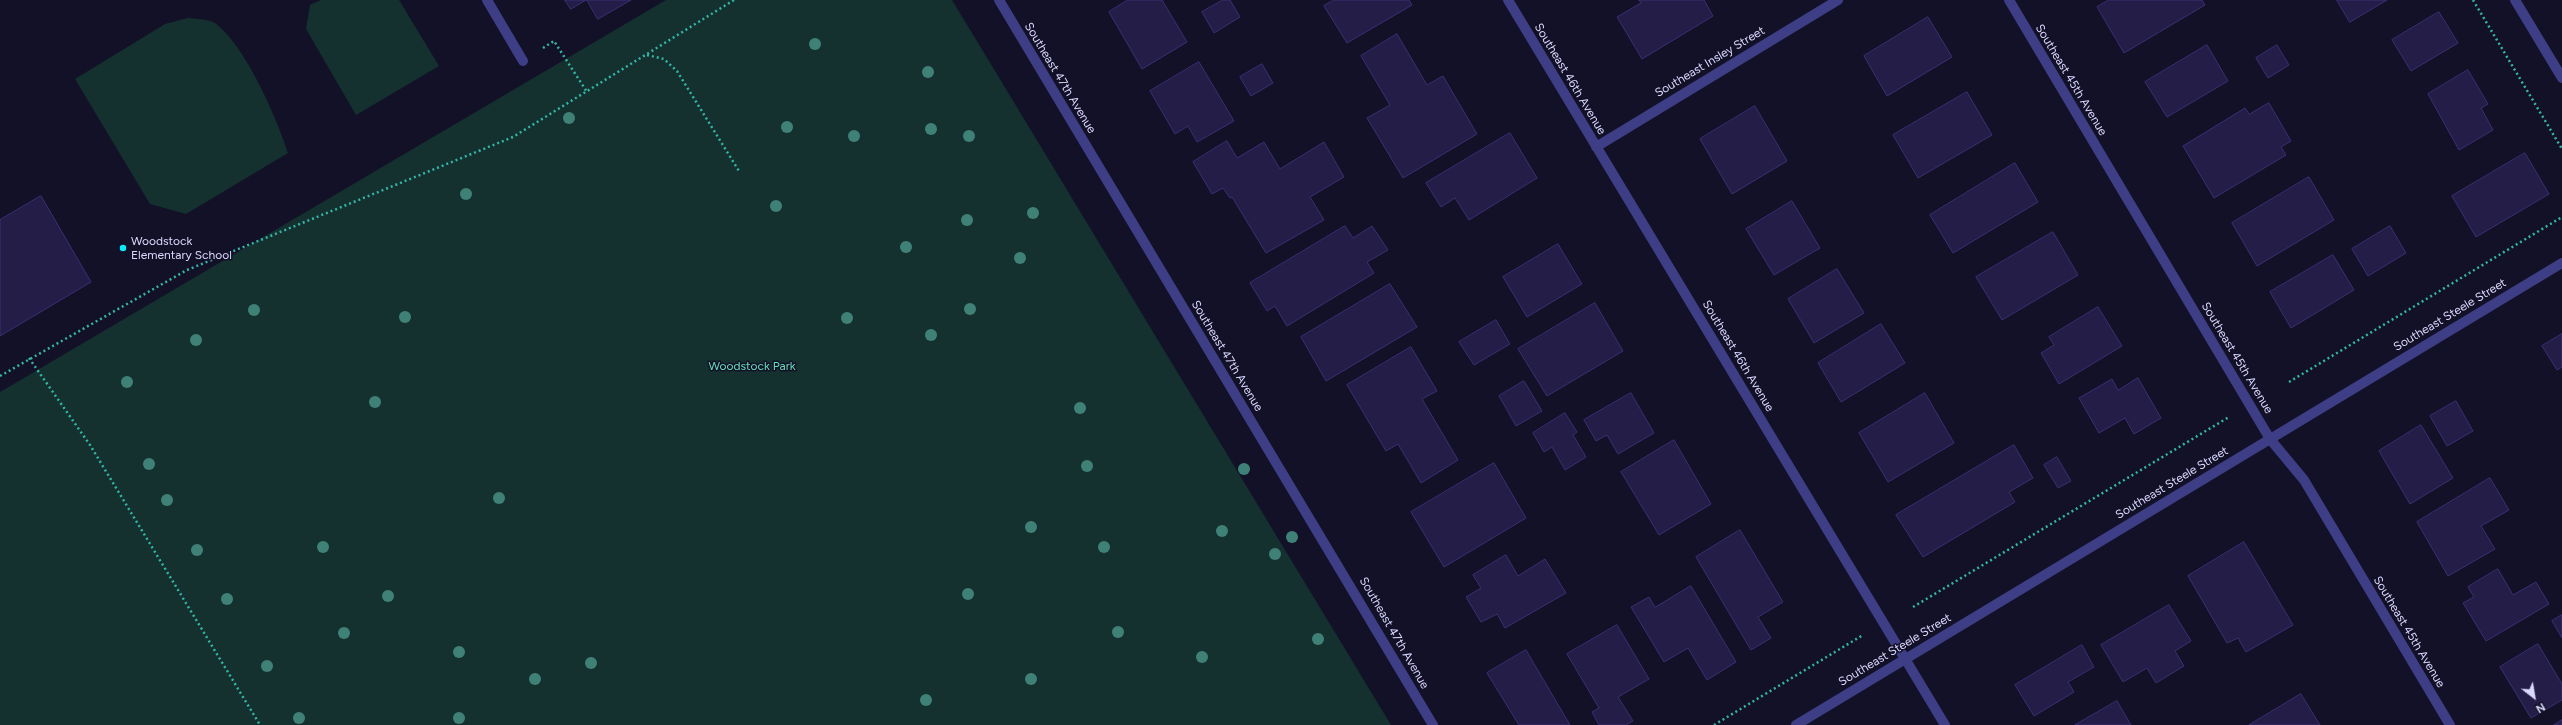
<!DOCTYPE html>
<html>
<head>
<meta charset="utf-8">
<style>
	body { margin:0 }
	#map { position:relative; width:2562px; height:725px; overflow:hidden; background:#131127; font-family:Figtree,sans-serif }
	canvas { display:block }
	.north { position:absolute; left:2514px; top:677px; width:40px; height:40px; -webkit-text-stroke:3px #131127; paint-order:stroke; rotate:149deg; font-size:11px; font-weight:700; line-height:16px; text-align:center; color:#dad8fe }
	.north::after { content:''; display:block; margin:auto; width:14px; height:18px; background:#dad8fe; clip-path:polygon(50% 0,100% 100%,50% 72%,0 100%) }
</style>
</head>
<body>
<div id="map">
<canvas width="2562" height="725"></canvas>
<div class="north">N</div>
</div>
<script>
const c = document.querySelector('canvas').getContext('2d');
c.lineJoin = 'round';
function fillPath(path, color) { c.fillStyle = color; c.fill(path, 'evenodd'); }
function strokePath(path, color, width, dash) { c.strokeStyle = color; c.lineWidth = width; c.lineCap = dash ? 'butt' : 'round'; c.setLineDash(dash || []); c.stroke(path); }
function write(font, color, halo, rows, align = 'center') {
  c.font = font + ' Figtree,sans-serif'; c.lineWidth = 3; c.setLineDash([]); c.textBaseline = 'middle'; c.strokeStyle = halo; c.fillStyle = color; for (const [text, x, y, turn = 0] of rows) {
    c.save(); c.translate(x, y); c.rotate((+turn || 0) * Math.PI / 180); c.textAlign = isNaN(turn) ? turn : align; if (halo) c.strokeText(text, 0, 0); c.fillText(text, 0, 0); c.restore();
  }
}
fillPath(new Path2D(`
	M 321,0 L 399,0 L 439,66 L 356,115 L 306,29 L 310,5 Z
	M 666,0 L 952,0 L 1391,725 L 0,725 L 0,392 Z
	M 188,18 C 196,19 209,19 215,23 C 245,45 277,118 288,153 L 186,214 L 150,204 L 75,79 L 165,24 Z`), '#14312f');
const building = new Path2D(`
	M 565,0 L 586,0 L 571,9 Z
	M 587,0 L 631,0 L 598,19 Z
	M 1128,0 L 1162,0 L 1187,42 L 1142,69 L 1109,12 Z
	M 1223,0 L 1230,0 L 1240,17 L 1214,33 L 1202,12 Z
	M 1334,0 L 1409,0 L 1412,5 L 1347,43 L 1324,6 Z
	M 1639,0 L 1704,0 L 1713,16 L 1642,59 L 1617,17 L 1641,3 Z
	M 2109,0 L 2202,0 L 2205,5 L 2124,53 L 2097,7 Z
	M 2337,0 L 2387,0 L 2350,22 Z
	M 2439,12 L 2458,43 L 2411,71 L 2392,40 Z
	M 1928,17 L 1952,57 L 1887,96 L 1864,56 Z
	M 1397,34 L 1427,85 L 1443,76 L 1477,134 L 1403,178 L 1367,118 L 1390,105 L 1361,56 Z
	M 2207,45 L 2228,81 L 2167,117 L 2145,82 Z
	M 2277,45 L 2289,65 L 2268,78 L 2256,58 Z
	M 1199,62 L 1234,121 L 1197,142 L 1188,126 L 1175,134 L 1150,91 Z
	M 1262,64 L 1273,83 L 1251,96 L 1240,77 Z
	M 2468,70 L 2488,104 L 2481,108 L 2493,130 L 2459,150 L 2428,94 Z
	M 1967,92 L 1992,135 L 1918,178 L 1893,135 Z
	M 2269,103 L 2291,141 L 2281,147 L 2286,155 L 2214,198 L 2183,146 L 2245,108 L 2249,114 Z
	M 1755,106 L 1787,161 L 1732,194 L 1700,139 Z
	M 1510,133 L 1537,178 L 1469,220 L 1455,198 L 1441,207 L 1426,183 Z
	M 1227,141 L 1237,158 L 1264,142 L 1280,169 L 1324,142 L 1344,177 L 1310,197 L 1324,220 L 1266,253 L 1232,197 L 1230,198 L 1223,188 L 1212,194 L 1193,162 Z
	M 2525,153 L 2549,194 L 2476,237 L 2452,196 Z
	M 2015,163 L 2038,202 L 1953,253 L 1930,215 Z
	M 2309,177 L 2334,220 L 2257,266 L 2232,223 Z
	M 41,196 L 91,282 L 0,336 L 0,220 Z
	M 1792,201 L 1820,248 L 1774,275 L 1746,229 Z
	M 1345,226 L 1353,238 L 1372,226 L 1388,250 L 1367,262 L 1374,273 L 1287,326 L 1275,306 L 1267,311 L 1250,283 Z
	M 2390,226 L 2406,253 L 2368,276 L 2352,249 Z
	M 2053,232 L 2078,275 L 2002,320 L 1976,277 Z
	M 1558,244 L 1582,284 L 1527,317 L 1503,277 Z
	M 2333,255 L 2354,290 L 2291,328 L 2270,292 Z
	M 1837,269 L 1864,313 L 1814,343 L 1788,299 Z
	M 1390,284 L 1417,327 L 1326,381 L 1301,337 Z
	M 1595,303 L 1623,351 L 1547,396 L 1518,349 Z
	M 2098,307 L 2122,346 L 2059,384 L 2041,353 L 2054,345 L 2049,337 Z
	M 1496,320 L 1510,344 L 1474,365 L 1459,342 Z
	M 1881,324 L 1905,363 L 1841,402 L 1818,363 Z
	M 2562,334 L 2562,367 L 2557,370 L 2542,346 Z
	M 1411,347 L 1437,391 L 1422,399 L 1458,460 L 1421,483 L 1398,444 L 1386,451 L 1347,385 Z
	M 2138,378 L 2161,418 L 2134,434 L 2125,418 L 2099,433 L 2079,398 L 2112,379 L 2118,390 Z
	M 1524,381 L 1542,411 L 1516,426 L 1499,396 Z
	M 1631,393 L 1654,433 L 1618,454 L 1607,435 L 1596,441 L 1584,420 Z
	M 1925,393 L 1954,443 L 1888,482 L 1859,433 Z
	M 2456,401 L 2473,431 L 2447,446 L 2430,416 Z
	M 1565,413 L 1577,432 L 1573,435 L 1586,457 L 1565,470 L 1552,447 L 1544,452 L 1533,433 Z
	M 2421,425 L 2453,478 L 2410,504 L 2379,451 Z
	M 1674,440 L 1711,504 L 1659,535 L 1621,472 Z
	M 2014,445 L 2033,478 L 2009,492 L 2015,502 L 1923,557 L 1896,515 Z
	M 2057,457 L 2071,481 L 2058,488 L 2044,465 Z
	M 1494,463 L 1526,518 L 1444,567 L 1411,512 Z
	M 2490,478 L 2509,510 L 2481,526 L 2495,549 L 2448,576 L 2417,522 Z
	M 1740,530 L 1783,602 L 1758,617 L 1771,638 L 1751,650 L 1696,557 Z
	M 2244,542 L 2293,625 L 2246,652 L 2238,638 L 2227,643 L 2188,576 Z
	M 1506,555 L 1518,576 L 1545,559 L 1566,593 L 1505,628 L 1497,614 L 1481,622 L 1466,597 L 1481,588 L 1473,575 Z
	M 2498,569 L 2513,595 L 2536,582 L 2549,604 L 2486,641 L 2463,603 L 2474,597 L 2468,587 Z
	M 1691,586 L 1736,662 L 1707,680 L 1688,648 L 1664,662 L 1631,607 L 1649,597 L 1655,607 Z
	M 2169,605 L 2191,641 L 2175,651 L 2184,666 L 2156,683 L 2147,668 L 2123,682 L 2101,645 Z
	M 2562,615 L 2562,638 L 2552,621 Z
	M 1617,625 L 1649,679 L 1618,697 L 1633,721 L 1626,725 L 1599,725 L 1592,712 L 1599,708 L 1567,654 Z
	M 2538,644 L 2562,684 L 2562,700 L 2531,718 L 2500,667 Z
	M 2082,645 L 2094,667 L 2068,682 L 2074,692 L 2034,716 L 2015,685 Z
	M 1526,650 L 1570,725 L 1519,725 L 1487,673 Z
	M 2301,694 L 2320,725 L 2249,725 Z
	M 2117,701 L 2131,725 L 2075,725 Z
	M 2562,720 L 2562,725 L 2554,725 Z`);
fillPath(building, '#231d48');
strokePath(building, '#3a3073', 1);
strokePath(new Path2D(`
	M 2473,0 L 2562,149
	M 543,48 L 554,41 L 587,92
	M 647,55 L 664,59 L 677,71 L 739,171
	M 29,358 L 90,445 L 260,725
	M 0,376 L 187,270 L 513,137 L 734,0
	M 2289,382 L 2562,217
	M 1913,607 L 2229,417
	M 1714,725 L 1863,635`), '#34b6a7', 2.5, [2, 3]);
strokePath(new Path2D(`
	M 487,0 L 523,61
	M 999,0 L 1433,725
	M 1508,0 L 1945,725
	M 2009,0 L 2270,439 L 2304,480 L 2450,725
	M 2515,0 L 2562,78
	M 1596,147 L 1838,0`), '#3d3e85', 10);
strokePath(new Path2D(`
	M 1796,725 L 2562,263`), '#3d3e85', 10);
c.fillStyle = '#408177';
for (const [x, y] of [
	[815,44],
	[928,72],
	[569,118],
	[787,127],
	[931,129],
	[854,136],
	[969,136],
	[466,194],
	[776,206],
	[1033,213],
	[967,220],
	[906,247],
	[1020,258],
	[970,309],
	[254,310],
	[405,317],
	[847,318],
	[931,335],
	[196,340],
	[127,382],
	[375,402],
	[1080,408],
	[149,464],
	[1087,466],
	[1244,469],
	[499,498],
	[167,500],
	[1031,527],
	[1222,531],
	[1292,537],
	[323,547],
	[1104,547],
	[197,550],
	[1275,554],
	[968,594],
	[388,596],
	[227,599],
	[1118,632],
	[344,633],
	[1318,639],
	[459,652],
	[1202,657],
	[591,663],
	[267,666],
	[535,679],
	[1031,679],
	[926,700],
	[299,718],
	[459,718]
]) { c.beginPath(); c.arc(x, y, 6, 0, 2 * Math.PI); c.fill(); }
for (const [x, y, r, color] of [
	[123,248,4,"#0aedf8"]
]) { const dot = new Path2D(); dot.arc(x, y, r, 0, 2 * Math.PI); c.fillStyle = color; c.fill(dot); strokePath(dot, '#131127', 1.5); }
write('12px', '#dad8fe', '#131127', [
	["Southeast Insley Street",1710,62,-31],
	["Southeast 47th Avenue",1060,78,59],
	["Southeast 46th Avenue",1570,79,59],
	["Southeast 45th Avenue",2071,80,59],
	["Southeast Steele Street",2450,315,-31],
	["Southeast 47th Avenue",1227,356,59],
	["Southeast 46th Avenue",1738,356,59],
	["Southeast 45th Avenue",2237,358,59],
	["Southeast Steele Street",2172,483,-31],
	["Southeast 45th Avenue",2409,632,59],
	["Southeast 47th Avenue",1394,633,60],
	["Southeast Steele Street",1895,650,-31]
]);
write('12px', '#dad8fe', '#131127', [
	["Woodstock",131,241],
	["Elementary School",131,255]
], 'left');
write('12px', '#65ddb8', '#131127', [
	["Woodstock Park",752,366]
]);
</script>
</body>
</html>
